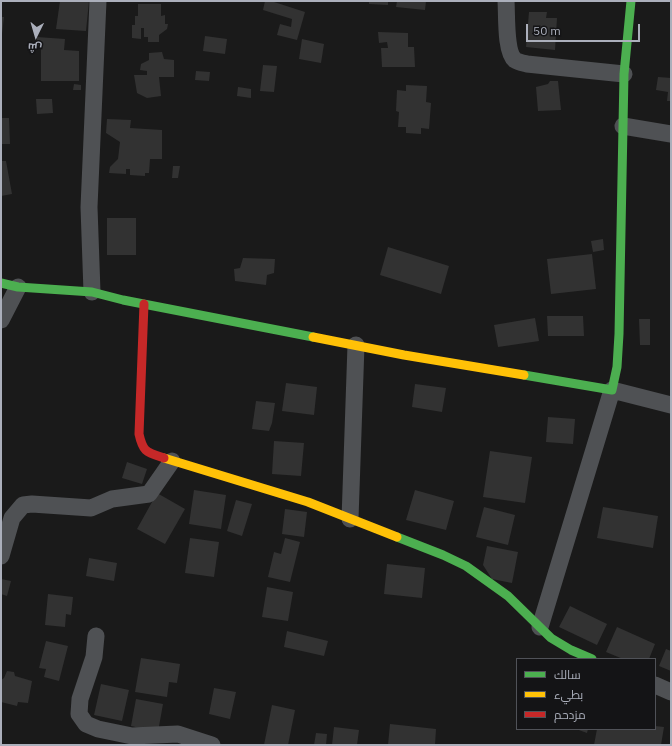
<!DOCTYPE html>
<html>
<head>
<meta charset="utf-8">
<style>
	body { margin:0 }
	#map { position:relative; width:672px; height:746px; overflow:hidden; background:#1a1a1a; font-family:"IBM Plex Sans",Cairo,sans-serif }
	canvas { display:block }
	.frame { position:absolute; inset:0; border:2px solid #abafbb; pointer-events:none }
	.legend { position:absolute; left:516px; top:658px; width:140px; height:72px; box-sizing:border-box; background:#141416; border:1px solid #505258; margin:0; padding:5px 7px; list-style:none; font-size:12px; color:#abafbb }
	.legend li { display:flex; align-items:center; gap:8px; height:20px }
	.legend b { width:20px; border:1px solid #505258 }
	.north { position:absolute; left:16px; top:16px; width:40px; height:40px; -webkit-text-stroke:3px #141416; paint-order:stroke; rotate:185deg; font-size:11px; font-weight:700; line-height:16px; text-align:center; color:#abafbb }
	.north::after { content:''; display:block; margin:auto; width:14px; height:18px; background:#abafbb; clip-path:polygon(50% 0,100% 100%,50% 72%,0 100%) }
	.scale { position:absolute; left:526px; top:24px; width:114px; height:18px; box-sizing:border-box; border:2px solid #abafbb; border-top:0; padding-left:5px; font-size:12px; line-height:14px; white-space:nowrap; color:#abafbb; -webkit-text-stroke:3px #141416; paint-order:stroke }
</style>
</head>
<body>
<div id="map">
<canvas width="672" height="746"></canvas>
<div class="frame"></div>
<ul class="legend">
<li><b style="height:5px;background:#4caf50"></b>سالك</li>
<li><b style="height:5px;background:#ffc107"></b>بطيء</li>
<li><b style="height:5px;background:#c62828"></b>مزدحم</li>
</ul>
<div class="north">ش</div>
<div class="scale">50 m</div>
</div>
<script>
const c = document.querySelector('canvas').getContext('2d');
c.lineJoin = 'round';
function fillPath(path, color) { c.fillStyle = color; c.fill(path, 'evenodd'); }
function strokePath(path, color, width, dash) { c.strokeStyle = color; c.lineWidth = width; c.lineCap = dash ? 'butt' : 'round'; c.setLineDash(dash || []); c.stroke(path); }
fillPath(new Path2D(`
	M 60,1 L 89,1 L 86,31 L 56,29 Z
	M 265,1 L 271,1 L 305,12 L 297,40 L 277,35 L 280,24 L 291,27 L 292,19 L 263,10 Z
	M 369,1 L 388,1 L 388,5 L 369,4 Z
	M 397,1 L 426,1 L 425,10 L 396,7 Z
	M 138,4 L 161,4 L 161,16 L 165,15 L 165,24 L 168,24 L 167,29 L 159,35 L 159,42 L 148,42 L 148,37 L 144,37 L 144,28 L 141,28 L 141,39 L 132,38 L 132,25 L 135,25 L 135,16 L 138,16 Z
	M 529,12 L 547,12 L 546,18 L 557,18 L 555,50 L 526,47 Z
	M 1,17 L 4,17 L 2,34 L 1,34 Z
	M 378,32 L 408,33 L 408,47 L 414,47 L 415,67 L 382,67 L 381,48 L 388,48 L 387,42 L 379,43 Z
	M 205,36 L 227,39 L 225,54 L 203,51 Z
	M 37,37 L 65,39 L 64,50 L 79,51 L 79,81 L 41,81 L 41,49 L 40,46 L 36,46 Z
	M 302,39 L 324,44 L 321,63 L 299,59 Z
	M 162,52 L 164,59 L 174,60 L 174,77 L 159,77 L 161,96 L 147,98 L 137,93 L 134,75 L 147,75 L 147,71 L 140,70 L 141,64 L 149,60 L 149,53 Z
	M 263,65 L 277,66 L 274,92 L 260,91 Z
	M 196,71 L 210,72 L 209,81 L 195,80 Z
	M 658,77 L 671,78 L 671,101 L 667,101 L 668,92 L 656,90 Z
	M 550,81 L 558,81 L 561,110 L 538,111 L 536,87 L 548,84 Z
	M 74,84 L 81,85 L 81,90 L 73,90 Z
	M 406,85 L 427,86 L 426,102 L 431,103 L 429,129 L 421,128 L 421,134 L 406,133 L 406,127 L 398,127 L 399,112 L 396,111 L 397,90 L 406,91 Z
	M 238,87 L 251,89 L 251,98 L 237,96 Z
	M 36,99 L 52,99 L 53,113 L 37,114 Z
	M 1,118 L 9,118 L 10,144 L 1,144 Z
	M 107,119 L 131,120 L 130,128 L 162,130 L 162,159 L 150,159 L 149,173 L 145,173 L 145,176 L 130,175 L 130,169 L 126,169 L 126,174 L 109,173 L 110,167 L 118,159 L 120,142 L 106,133 Z
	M 1,161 L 6,161 L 12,194 L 1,196 Z
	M 173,166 L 180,166 L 178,178 L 172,178 Z
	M 107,218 L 136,218 L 136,255 L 107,255 Z
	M 603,239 L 604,250 L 593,252 L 591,241 Z
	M 388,247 L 449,266 L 441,294 L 380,275 Z
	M 592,254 L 596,289 L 551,294 L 547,259 Z
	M 243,258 L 275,259 L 274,273 L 267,275 L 266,285 L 235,281 L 234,269 L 240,268 Z
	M 547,316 L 583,316 L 584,336 L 548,336 Z
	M 535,318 L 539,341 L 498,347 L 494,325 Z
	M 639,319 L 650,319 L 650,345 L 640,345 Z
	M 286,383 L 317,387 L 314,415 L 282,411 Z
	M 415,384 L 446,388 L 442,412 L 412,407 Z
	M 256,401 L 275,403 L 272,423 L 269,431 L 252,429 Z
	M 548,417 L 575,419 L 573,444 L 546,442 Z
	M 274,441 L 304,443 L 301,476 L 272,474 Z
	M 490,451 L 532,457 L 525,503 L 483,497 Z
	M 127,462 L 147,469 L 142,484 L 122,478 Z
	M 194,490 L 226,495 L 221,529 L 189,524 Z
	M 415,490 L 454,501 L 446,530 L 406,520 Z
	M 157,493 L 185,509 L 165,544 L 137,529 Z
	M 236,500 L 252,504 L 242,536 L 227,531 Z
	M 484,507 L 515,515 L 508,545 L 476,537 Z
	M 603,507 L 658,516 L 653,548 L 597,538 Z
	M 285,509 L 307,512 L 304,537 L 282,534 Z
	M 190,538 L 219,542 L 214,577 L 185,573 Z
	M 285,538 L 300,542 L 290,582 L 268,577 L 274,552 L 281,554 Z
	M 487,546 L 518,552 L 512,583 L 492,579 L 483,565 Z
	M 89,558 L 117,563 L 114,581 L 86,576 Z
	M 387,564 L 425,568 L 422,598 L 384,594 Z
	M 1,579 L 11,581 L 7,596 L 1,594 Z
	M 267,587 L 293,592 L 288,621 L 262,617 Z
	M 48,594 L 73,597 L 71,615 L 66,614 L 65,627 L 45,625 Z
	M 570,606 L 607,624 L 597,645 L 559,627 Z
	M 617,627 L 655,644 L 649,659 L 623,659 L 606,652 Z
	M 287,631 L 328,641 L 324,656 L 284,647 Z
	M 46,641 L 68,646 L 59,681 L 44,677 L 46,669 L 39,668 Z
	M 666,649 L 671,651 L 671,671 L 659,666 Z
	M 141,658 L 180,664 L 177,683 L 169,682 L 167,697 L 135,692 Z
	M 7,671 L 14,672 L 15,676 L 32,681 L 28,703 L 18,702 L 17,706 L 1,702 L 1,680 L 4,678 Z
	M 101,684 L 129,690 L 122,721 L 94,715 Z
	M 214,688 L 236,692 L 230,719 L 209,714 Z
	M 136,699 L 163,704 L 158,732 L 131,726 Z
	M 272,705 L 295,710 L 288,745 L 264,745 Z
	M 390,724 L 436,729 L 435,745 L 388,745 Z
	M 655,726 L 664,727 L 661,745 L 594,745 L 597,729 L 655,729 Z
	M 334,727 L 359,730 L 357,745 L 332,745 Z
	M 576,729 L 588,729 L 587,733 Z
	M 316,733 L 327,734 L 326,745 L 314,745 Z`), '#323232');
strokePath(new Path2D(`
	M 506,1 C 507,14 505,52 515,60 C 518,62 523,63 527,64 L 624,74
	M 623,126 L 671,134
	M 92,292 L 89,207 L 98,1
	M 1,320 L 18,287
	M 350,519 L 356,345
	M 1,556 L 12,518 L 23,505 L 32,504 L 91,508 L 112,499 L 149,494 L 172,461
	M 540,627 L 612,390 L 671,405
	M 96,636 L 94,657 L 80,699 L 79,714 L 86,724 L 98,729 L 132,736 L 178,734 L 212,745
	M 655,685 L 671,692`), '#4f5154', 17);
strokePath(new Path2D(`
	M 1,283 L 18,287 L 92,292 L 123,300 L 313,337
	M 524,375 L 612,390 L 617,367 L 619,334 L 624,74 L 631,1
	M 397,537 L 443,555 L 466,566 L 508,596 L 551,638 L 571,650 L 592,659`), '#4caf50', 9);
strokePath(new Path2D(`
	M 313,337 L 404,355 L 524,375
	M 164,458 L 308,502 L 397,537`), '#ffc107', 9);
strokePath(new Path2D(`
	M 144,304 L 139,434 C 143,452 146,452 164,458`), '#c62828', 9);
</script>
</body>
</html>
